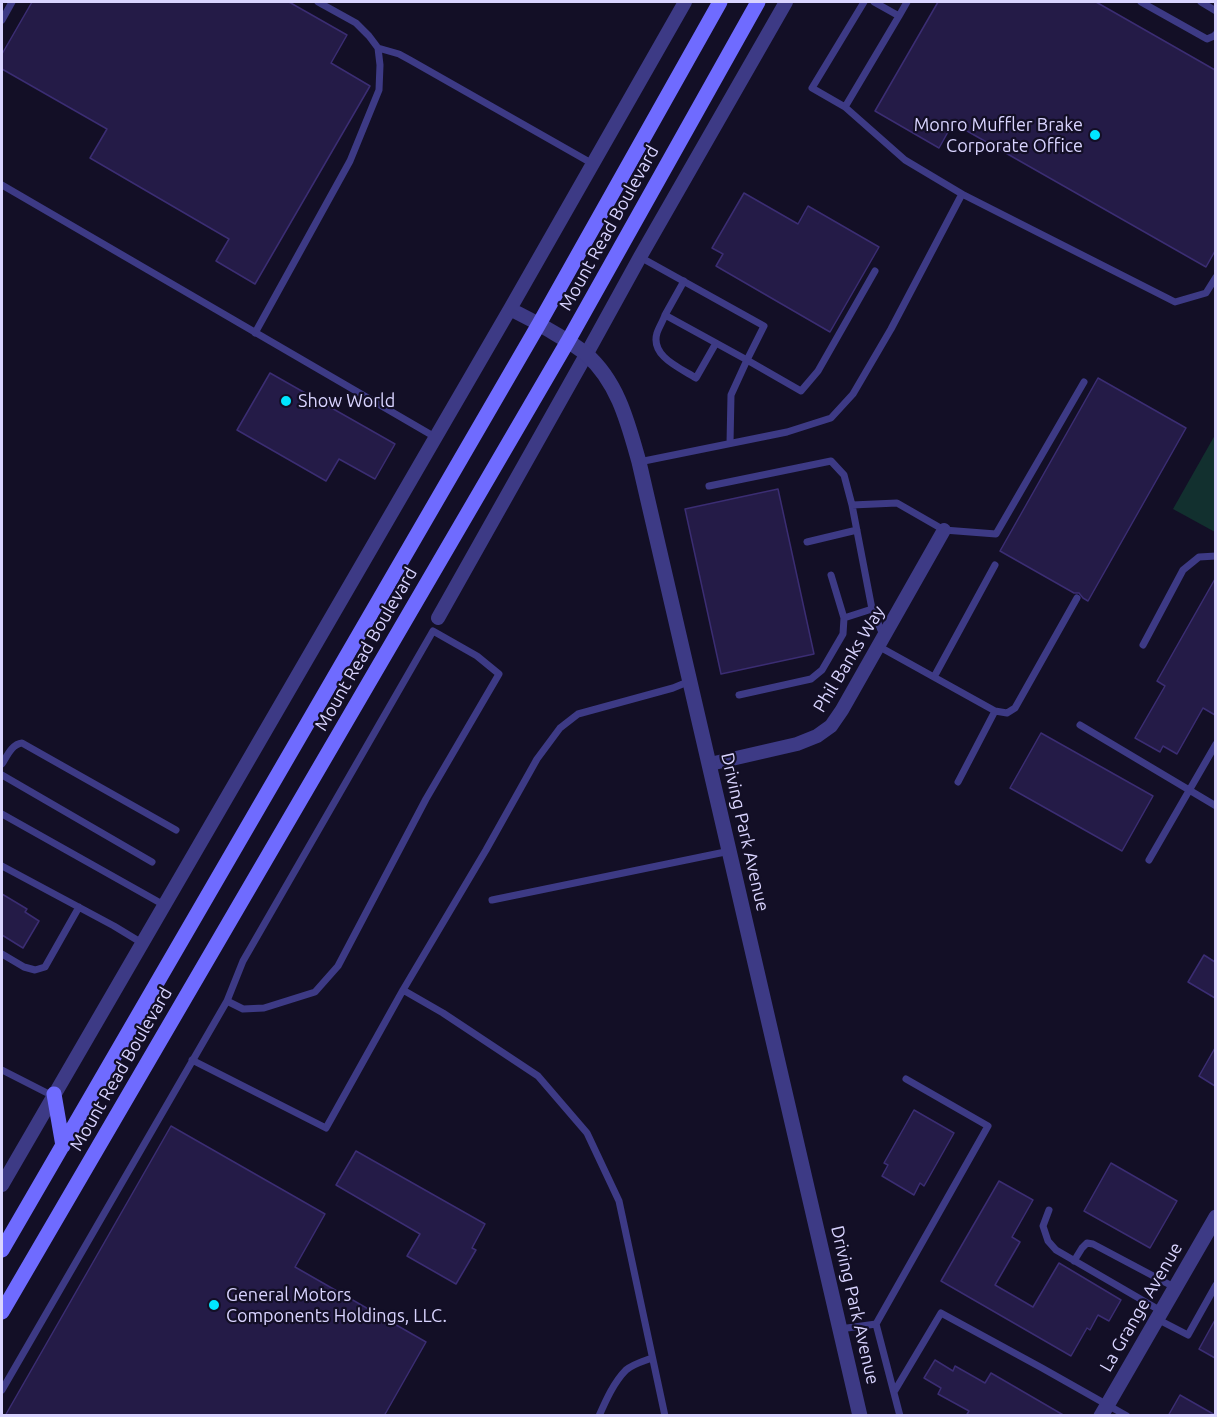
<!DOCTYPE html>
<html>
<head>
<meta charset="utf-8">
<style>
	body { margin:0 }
	#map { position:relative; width:1217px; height:1417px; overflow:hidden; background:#130f26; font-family:Ubuntu,sans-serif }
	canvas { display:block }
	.frame { position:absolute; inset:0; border:3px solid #d9d4ff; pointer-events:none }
</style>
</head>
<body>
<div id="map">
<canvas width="1217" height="1417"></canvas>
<div class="frame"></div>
</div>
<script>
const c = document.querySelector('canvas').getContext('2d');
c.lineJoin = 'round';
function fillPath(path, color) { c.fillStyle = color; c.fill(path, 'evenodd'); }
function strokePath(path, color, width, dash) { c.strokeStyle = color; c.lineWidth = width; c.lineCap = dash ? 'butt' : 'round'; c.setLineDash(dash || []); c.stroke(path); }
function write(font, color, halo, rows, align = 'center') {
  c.font = font + ' Ubuntu,sans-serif'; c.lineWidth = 4.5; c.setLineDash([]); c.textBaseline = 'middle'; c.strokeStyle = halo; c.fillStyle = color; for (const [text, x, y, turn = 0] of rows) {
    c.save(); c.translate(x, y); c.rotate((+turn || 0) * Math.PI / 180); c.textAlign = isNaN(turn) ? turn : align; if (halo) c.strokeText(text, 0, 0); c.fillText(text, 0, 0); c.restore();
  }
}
fillPath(new Path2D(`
	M 1215,435 L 1215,532 L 1173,509 Z`), '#12302f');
const building = new Path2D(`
	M 32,2 L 289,2 L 347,35 L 331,63 L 370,86 L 255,284 L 216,261 L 229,239 L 90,158 L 107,129 L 2,69 L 2,54 Z
	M 938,2 L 1096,2 L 1215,70 L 1215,251 L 1206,267 L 953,123 L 939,148 L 875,111 Z
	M 744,193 L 798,224 L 808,206 L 879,247 L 830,332 L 716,266 L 723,254 L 712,248 Z
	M 270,373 L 395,444 L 375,479 L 339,459 L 326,481 L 237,430 Z
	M 1098,378 L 1186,428 L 1088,601 L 1083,598 L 1079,593 L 1074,593 L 1000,551 Z
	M 778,489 L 814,654 L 721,674 L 685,509 Z
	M 1215,579 L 1215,715 L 1203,708 L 1177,754 L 1163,746 L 1160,752 L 1135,738 L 1165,686 L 1157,681 Z
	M 1041,733 L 1153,796 L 1122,851 L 1010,788 Z
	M 2,894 L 27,909 L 25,912 L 39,921 L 23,948 L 2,935 Z
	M 1204,955 L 1215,962 L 1215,998 L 1188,982 Z
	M 1215,1048 L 1215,1086 L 1199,1076 Z
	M 914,1110 L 954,1133 L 924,1186 L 920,1183 L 914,1195 L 882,1176 L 888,1165 L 884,1163 Z
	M 171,1126 L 325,1214 L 295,1267 L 426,1342 L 384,1416 L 5,1416 Z
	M 356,1151 L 485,1224 L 472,1248 L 476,1250 L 456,1284 L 407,1256 L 420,1234 L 336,1185 Z
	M 1111,1163 L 1177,1201 L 1150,1248 L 1084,1211 Z
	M 999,1181 L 1033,1200 L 1012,1237 L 1020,1242 L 995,1285 L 1033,1307 L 1059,1263 L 1121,1300 L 1109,1321 L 1098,1315 L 1090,1330 L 1087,1328 L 1071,1356 L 941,1281 Z
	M 1215,1320 L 1215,1358 L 1199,1349 Z
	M 935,1360 L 953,1371 L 955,1366 L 985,1383 L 991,1373 L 1065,1416 L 966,1416 L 969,1411 L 938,1394 L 941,1388 L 924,1378 Z
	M 1180,1395 L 1215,1415 L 1215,1416 L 1168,1416 Z`);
fillPath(building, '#241b47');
strokePath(building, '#3b2d73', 1.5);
strokePath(new Path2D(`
	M 864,2 L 812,88 L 845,107 L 899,16
	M 874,2 L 899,16 L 907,2
	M 1141,2 L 1207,39 L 1214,36 L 1216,34
	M 1201,2 L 1216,11
	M 2,20 L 12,2
	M 378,48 L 399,54 L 410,60 L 593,164
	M 845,107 L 905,160 L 962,194
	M 2,185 L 435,437
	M 640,257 L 764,326 L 747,360 L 665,315 L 684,281
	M 665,315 C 663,321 659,327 657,333 C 650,356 680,368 696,378 L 716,343
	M 255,333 L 350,161 L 379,90 L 380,65 L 378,48 L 369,36 L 356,23 L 318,2
	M 730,443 L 731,395 L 747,360 L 801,391 L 818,371 L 875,271
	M 639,462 L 787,432 L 831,418 L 853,394 L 891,329 L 962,194 L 1175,302 L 1206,293 L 1216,277
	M 709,486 L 831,461 L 844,475 L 852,505 L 897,503 L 944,530 L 996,534 L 1084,382
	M 807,542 L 857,530
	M 831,575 L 844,618
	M 872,609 L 884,637
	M 1143,645 L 1183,570 L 1199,557 L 1216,556
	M 878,646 L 995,711 L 1007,713 L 1015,708 L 1077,598
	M 934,677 L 995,565
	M 739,695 L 811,679 L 822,670 L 843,634 L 844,618 L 872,609 L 852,505
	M 1080,725 L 1216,806
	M 2,764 C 7,756 12,744 22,743 L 176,830
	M 2,775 L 152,862
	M 958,782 L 995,711
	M 2,814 L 164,905
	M 1149,860 L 1216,744
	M 2,866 L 114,926 L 142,943
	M 492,900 L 730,851
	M 2,954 L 24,967 L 35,970 L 45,967 L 79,907
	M 192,1060 L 326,1128 L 403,990
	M 2,1070 L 53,1096
	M 1049,1210 L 1043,1226 L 1048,1241 L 1056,1250 L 1161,1311
	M 1074,1261 L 1082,1248 L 1087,1243 L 1093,1244 L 1174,1287
	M 1157,1319 L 1188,1335 L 1216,1285
	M 840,1329 L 876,1324
	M 2,1390 L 227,1001 L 243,961 L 433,631 L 477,656 L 499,674 L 426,799 L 338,966 L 315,992 L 264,1008 L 243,1009 L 227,1001
	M 894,1392 L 941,1313 L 1042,1368 L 1127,1416
	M 599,1416 C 606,1400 614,1382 626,1370 C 633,1364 644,1361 652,1358
	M 665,1416 L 619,1201 L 587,1133 L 538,1076 L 443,1013 L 403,990 L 486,850 L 537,759 L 560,728 L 578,714 L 673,688 L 690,681
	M 900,1416 L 876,1324 L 988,1126 L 906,1079`), '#3d3a85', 7);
strokePath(new Path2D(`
	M 510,309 L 539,324
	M 438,618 L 586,355 L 640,257 L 786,2
	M 710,764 L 797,744 L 817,736 L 831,726 L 842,710 L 944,530
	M 2,1185 L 510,309 L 685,2`), '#3d3a85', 14);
strokePath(new Path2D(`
	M 539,324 C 555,334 572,342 586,354 C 618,382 628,423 639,462 L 860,1416
	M 1101,1416 L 1216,1217`), '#3d3a85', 15);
strokePath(new Path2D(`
	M 54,1094 L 63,1146
	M 2,1250 L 539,324 L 720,2
	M 2,1312 L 568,341 L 758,2`), '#6f6bff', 15);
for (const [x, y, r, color] of [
	[1095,135,6,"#00e5ff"],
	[286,401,6,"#00e5ff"],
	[214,1305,6,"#00e5ff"]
]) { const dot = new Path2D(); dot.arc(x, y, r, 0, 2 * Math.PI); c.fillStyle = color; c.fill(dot); strokePath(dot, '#130f26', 2); }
write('18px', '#d9d4ff', '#130f26', [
	["Monro Muffler Brake",1083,125,"right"],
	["Corporate Office",1083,146,"right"],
	["Show World",298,401],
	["General Motors",226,1295],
	["Components Holdings, LLC.",226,1316]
], 'left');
write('18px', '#d9d4ff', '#130f26', [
	["Mount Read Boulevard",609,228,-61],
	["Mount Read Boulevard",366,649,-60],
	["Phil Banks Way",849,659,-59],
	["Driving Park Avenue",745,832,77],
	["Mount Read Boulevard",121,1069,-60],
	["Driving Park Avenue",855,1305,77],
	["La Grange Avenue",1141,1307,-60]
]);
</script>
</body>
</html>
